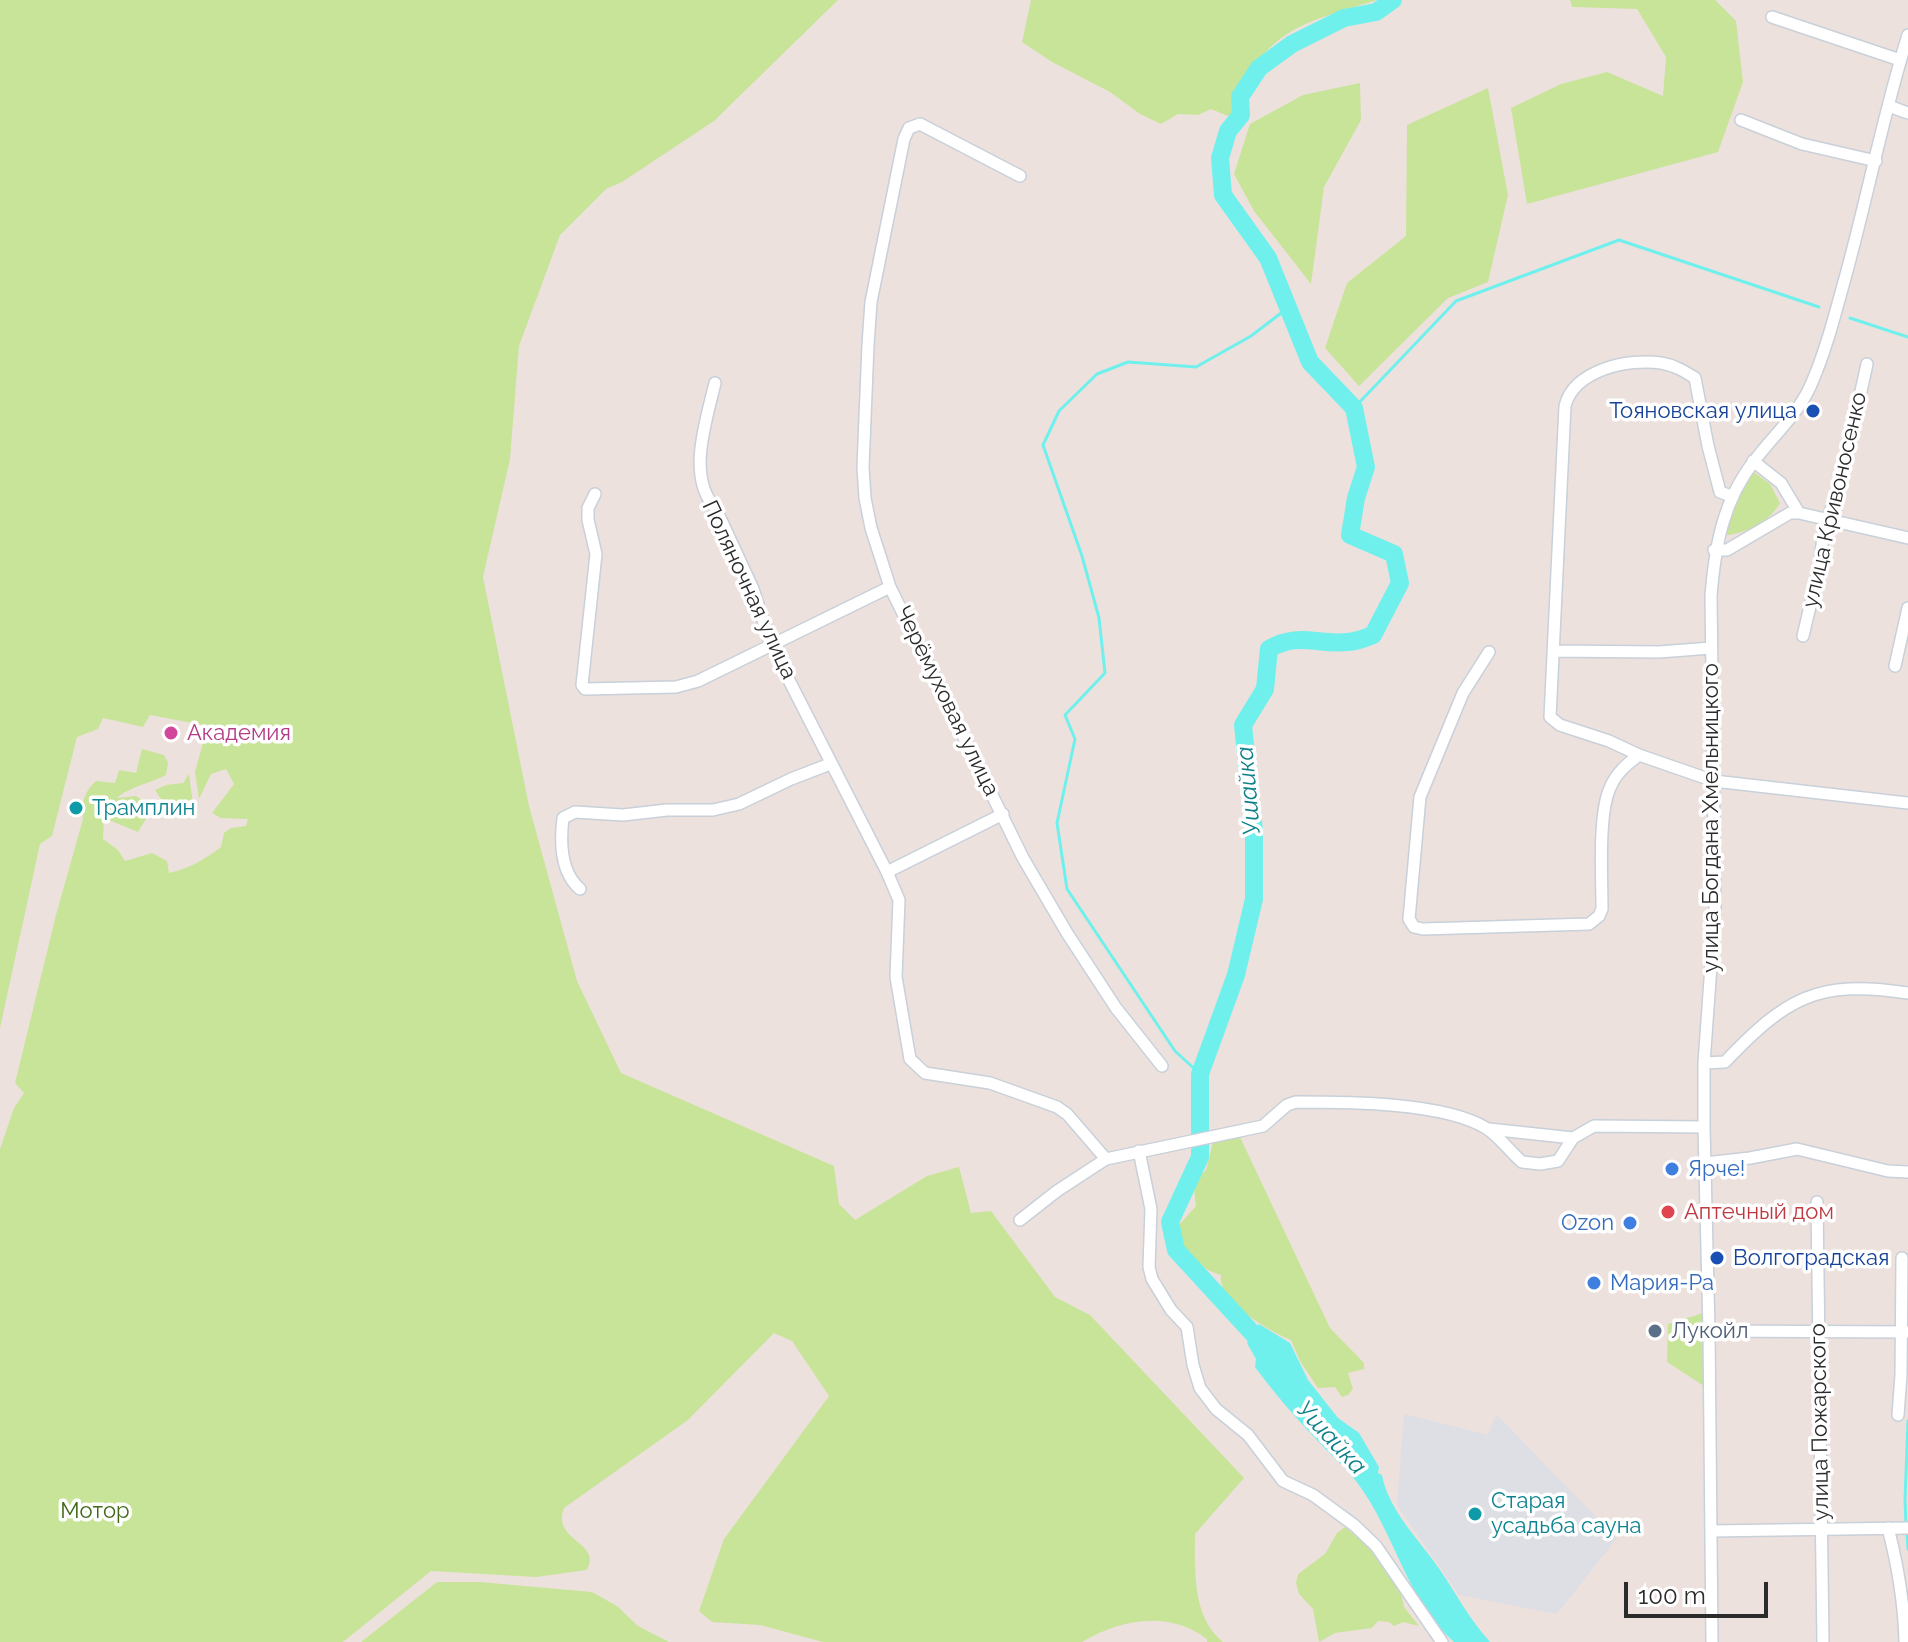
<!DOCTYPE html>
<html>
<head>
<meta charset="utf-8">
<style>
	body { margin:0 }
	#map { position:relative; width:1908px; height:1642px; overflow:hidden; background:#ede1dd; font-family:Raleway,sans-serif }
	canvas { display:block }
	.scale { position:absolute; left:1624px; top:1582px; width:144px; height:36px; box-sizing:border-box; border:4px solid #2b2b2b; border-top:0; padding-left:10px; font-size:24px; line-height:28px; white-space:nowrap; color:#2b2b2b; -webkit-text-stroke:6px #fff; paint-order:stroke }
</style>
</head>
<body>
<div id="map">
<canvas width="1908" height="1642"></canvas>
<div class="scale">100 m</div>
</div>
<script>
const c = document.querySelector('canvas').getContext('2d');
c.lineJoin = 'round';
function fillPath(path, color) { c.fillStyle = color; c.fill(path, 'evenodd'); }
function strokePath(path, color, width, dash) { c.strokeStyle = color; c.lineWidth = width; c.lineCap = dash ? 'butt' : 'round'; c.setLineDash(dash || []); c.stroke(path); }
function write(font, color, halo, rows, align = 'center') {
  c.font = font + ' Raleway,sans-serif'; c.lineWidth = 7; c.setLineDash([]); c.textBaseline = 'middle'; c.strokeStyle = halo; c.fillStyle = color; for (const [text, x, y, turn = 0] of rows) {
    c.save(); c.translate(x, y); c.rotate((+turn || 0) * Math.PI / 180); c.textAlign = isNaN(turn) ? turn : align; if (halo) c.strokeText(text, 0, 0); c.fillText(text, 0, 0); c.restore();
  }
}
fillPath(new Path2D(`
	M 1404,1414 L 1488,1435 L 1496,1414 L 1617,1538 L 1557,1614 L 1459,1595 L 1397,1505 Z`), '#dedee5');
fillPath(new Path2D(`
	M 0,0 L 838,0 L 714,121 L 622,182 L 606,189 L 560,235 L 519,346 L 510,459 L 483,577 L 529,806 L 577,981 L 621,1073 L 834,1166 L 839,1204 L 855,1220 L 927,1176 L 959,1167 L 971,1213 L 991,1211 L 1055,1297 L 1090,1315 L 1244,1478 L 1195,1534 C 1195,1571 1192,1617 1223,1642 L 1207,1642 L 1207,1639 C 1169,1610 1121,1619 1082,1642 L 823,1642 L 760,1625 L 712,1622 L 699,1611 L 724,1539 L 829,1396 L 792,1341 L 774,1333 L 688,1420 L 564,1508 C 551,1541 603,1542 587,1570 L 536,1577 L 431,1571 L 343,1642 L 0,1642 L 0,1149 L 14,1108 L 24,1093 L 15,1083 L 56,915 L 83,819 C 80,805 85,790 96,781 L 115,783 L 119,770 L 136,773 L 142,749 L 164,755 L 168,763 L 166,775 C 153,782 127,788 117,798 L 136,796 L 145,802 L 148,816 L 138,832 L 104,818 L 103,839 L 118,850 L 125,861 L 152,853 L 167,861 L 169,873 C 190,868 204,860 221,847 L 224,833 L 231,828 L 246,826 L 248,819 L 221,818 L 212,813 L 234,784 L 226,769 L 211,774 L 199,799 L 195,772 L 204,739 L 203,725 L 150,715 L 143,727 L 103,718 L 98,729 L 77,737 L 52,836 L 40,844 L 0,1028 Z
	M 1031,0 L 1377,0 C 1349,9 1312,18 1287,34 C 1266,48 1249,70 1234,90 L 1237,112 L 1228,116 L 1211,109 L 1198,115 L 1178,114 L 1161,124 L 1140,114 L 1110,92 L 1052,62 L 1022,42 Z
	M 1570,0 L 1715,0 L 1736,21 L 1743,82 L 1718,152 L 1527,204 L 1511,108 L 1561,84 L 1607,72 L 1663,96 L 1666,57 L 1637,9 L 1572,7 Z
	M 1360,83 L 1361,120 L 1324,187 L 1311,284 L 1254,211 L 1234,174 L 1250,124 L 1303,95 Z
	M 1488,88 L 1508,195 L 1488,282 L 1448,298 L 1359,386 L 1325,348 L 1347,283 L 1406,236 L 1407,125 Z
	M 1755,473 L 1770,484 L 1780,503 C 1771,520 1746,534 1726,535 L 1725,532 C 1731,513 1736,484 1755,473 Z
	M 189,774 L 193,804 L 165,805 L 155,790 L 166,785 L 183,783 Z
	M 1240,1137 L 1330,1328 L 1364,1363 L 1364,1369 L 1348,1373 L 1353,1389 L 1348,1395 L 1342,1397 L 1335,1387 L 1318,1388 L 1300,1361 L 1291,1340 C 1269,1331 1217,1301 1221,1275 C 1199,1269 1177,1248 1178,1226 L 1196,1206 L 1194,1190 L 1196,1180 L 1206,1170 L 1213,1142 Z
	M 1703,1313 L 1704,1386 L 1667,1362 L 1668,1324 Z
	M 1345,1527 L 1372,1550 L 1401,1594 L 1404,1607 L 1419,1626 L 1403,1622 L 1394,1626 L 1389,1622 L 1378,1621 L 1372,1628 L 1335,1633 L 1319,1642 L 1313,1609 L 1299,1594 L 1296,1583 L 1298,1574 L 1325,1554 L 1337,1533 Z
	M 437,1582 L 480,1582 L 592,1592 L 617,1606 L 638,1626 L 669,1642 L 361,1642 Z`), '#c8e499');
fillPath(new Path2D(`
	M 1259,1324 L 1290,1343 L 1308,1380 L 1338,1418 L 1359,1433 L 1379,1467 L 1378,1473 L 1382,1475 C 1388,1510 1421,1542 1440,1570 C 1457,1595 1470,1620 1490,1642 L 1454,1642 C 1405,1598 1395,1532 1356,1481 C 1345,1467 1330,1454 1318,1441 C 1296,1418 1274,1393 1255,1367 L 1256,1359 L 1247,1343 Z`), '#6ff0ed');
strokePath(new Path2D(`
	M 1850,318 L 1908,337
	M 1354,408 L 1456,301 L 1619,240 L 1819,307
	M 1200,1074 L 1175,1051 L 1067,889 L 1057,823 L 1075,739 L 1065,715 L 1105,673 L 1099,618 L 1082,556 L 1043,445 L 1059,411 L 1097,374 L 1128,362 L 1196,367 L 1251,336 L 1289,307
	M 1906,1525 L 1905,1500 L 1908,1421
	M 1907,1533 L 1908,1549`), '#6ff0ed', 3);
strokePath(new Path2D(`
	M 1267,1349 L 1176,1250 L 1170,1222 L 1200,1157 L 1200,1074 L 1236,975 L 1254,899 L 1254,831 L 1243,725 L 1265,689 L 1269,649 C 1297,632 1318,645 1347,642 C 1356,642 1365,638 1373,635 L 1400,583 L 1394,554 L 1350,535 L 1356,498 L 1366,467 L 1354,408 L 1310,362 L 1268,258 L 1223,195 L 1220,158 L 1228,131 L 1241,115 L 1240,97 L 1259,68 L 1292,44 L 1344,18 L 1376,12 L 1393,0`), '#6ff0ed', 18);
const minor = new Path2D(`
	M 1772,17 L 1900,60
	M 1889,106 L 1908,113
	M 1741,120 L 1802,144 L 1876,161
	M 1020,176 L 920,124 L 909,128 L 904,139 L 871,302 L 868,345 L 863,467 L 865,498 L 871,528 L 890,587 L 1023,858 L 1067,933 L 1116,1008 L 1162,1066
	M 715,383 C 706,422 686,477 716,509 L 753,589 L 771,645 L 887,872 L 899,900 L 896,977 L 910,1059 L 925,1073 L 990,1083 L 1057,1107 L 1067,1114 L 1106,1159
	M 1753,461 L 1781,483 L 1799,513
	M 595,494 L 588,508 L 588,520 L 596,554 L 582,685 L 585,689 L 676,687 L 698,681 L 890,587
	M 1731,496 L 1720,492 L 1708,446 L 1695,378 C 1684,371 1674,365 1661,363 C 1628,358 1574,370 1565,406 L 1550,717 L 1560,725 L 1609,741 L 1639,755 L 1714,781 L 1908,803
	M 1714,550 L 1727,550 L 1790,513 L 1799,513 L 1908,538
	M 1803,636 L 1819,568 L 1824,529 L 1841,482 L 1867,364
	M 1553,651 L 1659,652 L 1711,648
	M 1489,652 L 1463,693 L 1420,797 L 1409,919 L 1414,927 L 1423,929 L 1589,924 L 1599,916 L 1602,909 C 1602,878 1598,814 1610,788 C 1616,773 1627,764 1639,755
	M 1895,666 L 1908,608
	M 887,872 L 1003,814
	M 580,889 C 560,872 560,842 563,818 L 575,812 L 623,815 L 667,810 L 713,810 L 739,804 L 791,779 L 830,764
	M 1704,1063 L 1725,1062 C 1786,998 1817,979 1908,993
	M 1489,1129 L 1573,1138
	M 1139,1151 L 1151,1209 L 1149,1267 L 1152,1279 L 1171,1310 L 1187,1327 L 1193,1365 L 1200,1388 L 1216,1409 L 1248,1435 L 1283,1481 L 1313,1495 L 1354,1525 L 1376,1546 L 1442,1642
	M 1705,1163 L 1750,1158 L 1797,1149 L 1888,1171 L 1908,1172
	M 1817,1202 L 1823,1642
	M 1020,1220 L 1057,1191 L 1106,1159 L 1263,1126 L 1287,1105 L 1296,1102 C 1346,1102 1443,1102 1486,1128 C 1499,1136 1510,1152 1522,1162 L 1540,1164 L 1558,1161 L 1573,1138 L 1594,1126 L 1704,1127
	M 1709,1331 L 1908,1332
	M 1898,1415 L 1901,1375 L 1902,1258
	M 1888,1528 C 1898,1566 1904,1602 1905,1642
	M 1712,1531 L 1908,1528
	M 1712,1642 L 1709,1331 L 1704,1127 L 1704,1063 L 1715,910 L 1711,596 C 1715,546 1723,500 1755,460 C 1773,436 1797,415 1810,387 C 1824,356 1833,322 1842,289 C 1866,205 1882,118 1908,35`);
strokePath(minor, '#c8d0d9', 14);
strokePath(minor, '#fff', 11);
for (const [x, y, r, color] of [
	[1813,411,8,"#1a4fb4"],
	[171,733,8,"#d1479c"],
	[76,808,8,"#0f9aa8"],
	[1672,1169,8,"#3f7fe0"],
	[1668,1212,8,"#e0444e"],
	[1630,1223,8,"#3f7fe0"],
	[1717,1258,8,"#1a4fb4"],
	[1594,1283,8,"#3f7fe0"],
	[1655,1331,8,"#5c6f8a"],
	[1475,1514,8,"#0f9aa8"]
]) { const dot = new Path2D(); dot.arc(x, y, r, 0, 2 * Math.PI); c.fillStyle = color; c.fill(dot); strokePath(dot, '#fff', 3); }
write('22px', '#164399', '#fff', [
	["Тояновская улица",1797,411],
	["Волгоградская",1733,1258,"left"]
], 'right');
write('22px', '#2b2b2b', '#fff', [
	["улица Кривоносенко",1835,500,-77],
	["Поляночная улица",749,590,65],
	["Черёмуховая улица",947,701,64],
	["улица Богдана Хмельницкого",1711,818,-90],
	["улица Пожарского",1820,1422,-91]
]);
write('22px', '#b23c85', '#fff', [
	["Академия",187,733]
], 'left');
write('22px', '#0d838f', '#fff', [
	["Трамплин",92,808],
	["Старая",1491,1501],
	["усадьба сауна",1491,1526]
], 'left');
write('22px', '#366cbe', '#fff', [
	["Ярче!",1688,1169],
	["Ozon",1614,1223,"right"],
	["Мария-Ра",1610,1283]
], 'left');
write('22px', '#be3a42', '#fff', [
	["Аптечный дом",1684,1212]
], 'left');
write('22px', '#4e5e75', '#fff', [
	["Лукойл",1671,1331]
], 'left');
write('22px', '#41691a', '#fff', [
	["Мотор",95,1511]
]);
write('italic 24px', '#0d8188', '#fff', [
	["Ушайка",1249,791,-95],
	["Ушайка",1331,1438,47]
]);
</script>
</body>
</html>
